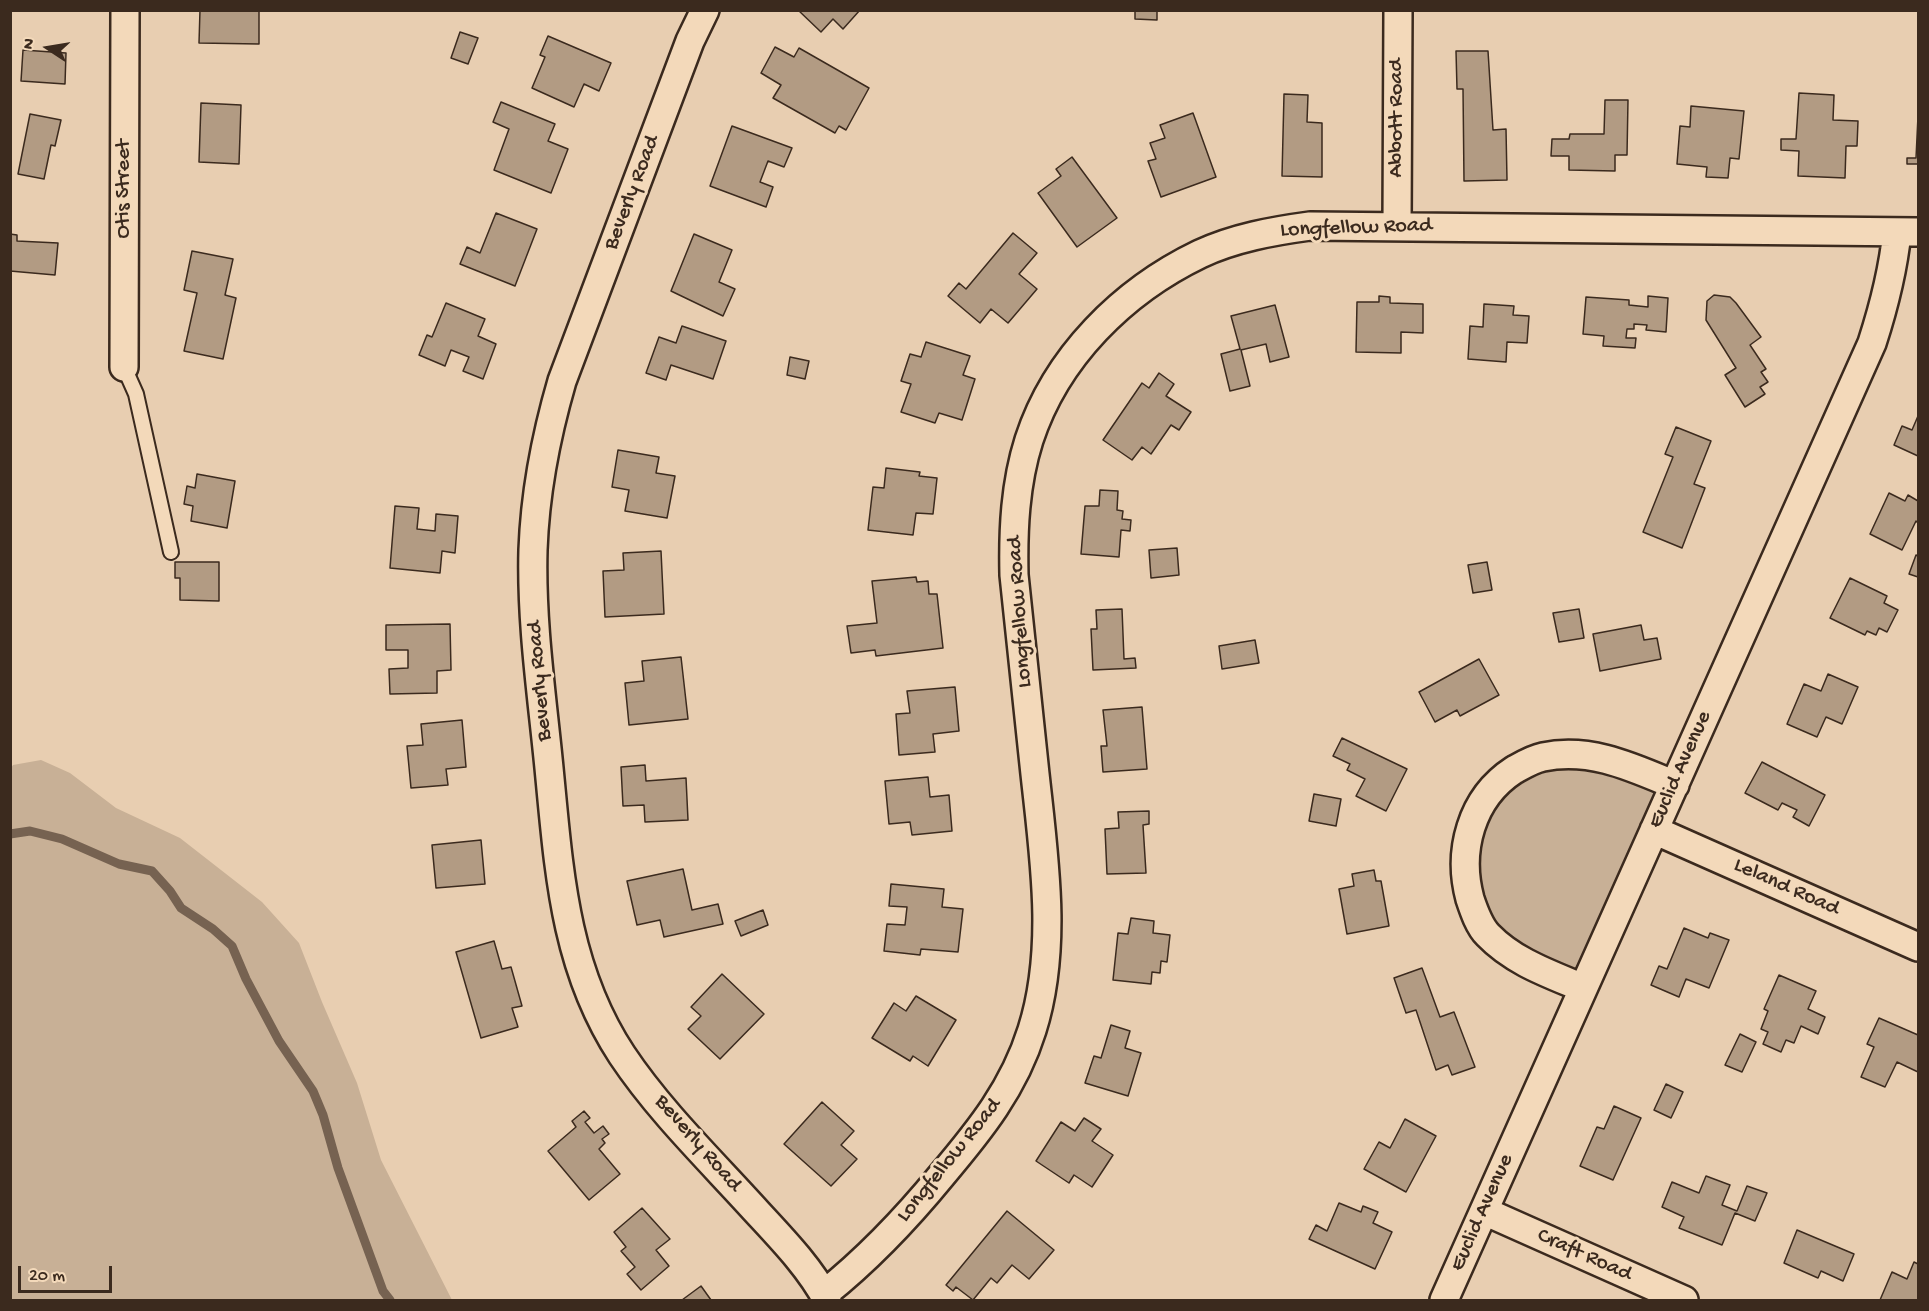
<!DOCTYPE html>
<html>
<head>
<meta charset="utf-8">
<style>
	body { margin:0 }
	#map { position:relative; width:1929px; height:1311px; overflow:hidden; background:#e8ceb1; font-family:"Gochi Hand",sans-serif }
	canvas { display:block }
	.frame { position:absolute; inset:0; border:12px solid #3b2a1e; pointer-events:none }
	.north { position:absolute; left:18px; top:18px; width:60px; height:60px; -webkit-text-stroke:4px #f3d9ba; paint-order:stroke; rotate:282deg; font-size:16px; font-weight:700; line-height:24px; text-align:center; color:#3b2a1e }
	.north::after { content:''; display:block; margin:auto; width:21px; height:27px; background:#3b2a1e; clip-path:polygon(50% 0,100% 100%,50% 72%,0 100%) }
	.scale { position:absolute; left:18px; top:1266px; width:94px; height:27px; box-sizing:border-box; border:3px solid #3b2a1e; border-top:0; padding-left:8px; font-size:18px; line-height:21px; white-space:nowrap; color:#3b2a1e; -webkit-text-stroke:4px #f3d9ba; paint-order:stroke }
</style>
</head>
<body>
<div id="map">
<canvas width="1929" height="1311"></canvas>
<div class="frame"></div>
<div class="north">N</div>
<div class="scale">20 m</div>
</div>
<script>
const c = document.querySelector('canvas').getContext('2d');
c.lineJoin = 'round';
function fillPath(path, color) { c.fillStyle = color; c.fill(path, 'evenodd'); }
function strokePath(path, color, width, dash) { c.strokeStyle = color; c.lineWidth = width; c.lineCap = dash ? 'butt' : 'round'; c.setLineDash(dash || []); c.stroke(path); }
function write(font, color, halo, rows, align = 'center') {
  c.font = font + ' "Gochi Hand",sans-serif'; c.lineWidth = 6; c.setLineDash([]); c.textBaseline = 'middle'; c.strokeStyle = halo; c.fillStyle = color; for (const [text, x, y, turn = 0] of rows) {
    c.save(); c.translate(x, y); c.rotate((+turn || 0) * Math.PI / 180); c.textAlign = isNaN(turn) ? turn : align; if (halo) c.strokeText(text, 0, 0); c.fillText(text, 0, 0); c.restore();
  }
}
fillPath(new Path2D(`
	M 1542,757 L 1675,785 L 1583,988 L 1529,965 L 1474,911 L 1476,812 Z
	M 41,760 L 70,773 L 116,808 L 180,838 L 262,902 L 299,943 L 322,1002 L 357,1083 L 381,1160 L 452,1300 L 11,1300 L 11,768 L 13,765 Z`), '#c8b096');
strokePath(new Path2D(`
	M 10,834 L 30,831 L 62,839 L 119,864 L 152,871 L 170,891 L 181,908 L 213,929 L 232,946 L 246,979 L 279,1041 L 313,1091 L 323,1115 L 338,1168 L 383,1291 L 390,1300`), '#766251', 9);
const building = new Path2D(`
	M 200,10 L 259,10 L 259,44 L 199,43 Z
	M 798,10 L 860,10 L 843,29 L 833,19 L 821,32 Z
	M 1135,10 L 1157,10 L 1157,20 L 1135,19 Z
	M 460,32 L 478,38 L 468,64 L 451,58 Z
	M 548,36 L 611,63 L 599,91 L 584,84 L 574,107 L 532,88 L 545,57 L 540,55 Z
	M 775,47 L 794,57 L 799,48 L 869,88 L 846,130 L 839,126 L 835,133 L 773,98 L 781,85 L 761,73 Z
	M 23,50 L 66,53 L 65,84 L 21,81 Z
	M 1456,51 L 1488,51 L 1493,130 L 1506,129 L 1507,180 L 1464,181 L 1463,89 L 1457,89 Z
	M 1799,93 L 1834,95 L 1833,120 L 1858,121 L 1857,146 L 1846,146 L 1845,178 L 1798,176 L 1799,151 L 1781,150 L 1781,139 L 1796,139 Z
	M 1284,94 L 1308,95 L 1307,122 L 1322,123 L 1322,177 L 1282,176 Z
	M 1605,100 L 1628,100 L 1627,155 L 1615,155 L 1615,171 L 1569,170 L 1569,156 L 1551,156 L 1552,139 L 1569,139 L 1570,134 L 1604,134 Z
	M 501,102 L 555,124 L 548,141 L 568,149 L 551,193 L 494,170 L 509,129 L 493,122 Z
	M 201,103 L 241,105 L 239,164 L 199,162 Z
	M 1691,106 L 1744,111 L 1739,159 L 1730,158 L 1728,178 L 1706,177 L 1707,167 L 1677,164 L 1680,126 L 1690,127 Z
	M 1193,113 L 1216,177 L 1161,197 L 1148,161 L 1156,159 L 1150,143 L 1165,138 L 1160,125 Z
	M 30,114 L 61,120 L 55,146 L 51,145 L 44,179 L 18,174 Z
	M 1918,116 L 1918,164 L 1907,164 L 1907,158 L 1916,158 Z
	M 732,126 L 792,148 L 784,167 L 768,161 L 760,182 L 773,187 L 766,207 L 710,186 Z
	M 1072,157 L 1117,218 L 1077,247 L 1038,193 L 1061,176 L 1056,169 Z
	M 496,213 L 537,229 L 515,286 L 460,264 L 467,247 L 480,253 Z
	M 1013,233 L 1037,253 L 1019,274 L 1037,289 L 1008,323 L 991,309 L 980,323 L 948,296 L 959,283 L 966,289 Z
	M 10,234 L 17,235 L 17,241 L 58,243 L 55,275 L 10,271 Z
	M 694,234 L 732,250 L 719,282 L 735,289 L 723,316 L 671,291 Z
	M 192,251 L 233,259 L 225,295 L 236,298 L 223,359 L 184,351 L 197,293 L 184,290 Z
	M 1714,295 L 1730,297 L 1736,303 L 1761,337 L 1750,345 L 1766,369 L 1761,372 L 1768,382 L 1760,387 L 1765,394 L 1745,407 L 1725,375 L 1736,368 L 1706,320 L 1707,301 Z
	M 1379,296 L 1390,297 L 1390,303 L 1423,304 L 1423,333 L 1401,332 L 1401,353 L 1356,352 L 1357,302 L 1379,302 Z
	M 1648,296 L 1668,298 L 1666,332 L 1646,330 L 1647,325 L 1634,324 L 1634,329 L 1627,329 L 1626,338 L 1636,338 L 1635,348 L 1603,346 L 1604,336 L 1583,334 L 1586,297 L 1629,300 L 1629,305 L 1648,307 Z
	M 446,303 L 485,319 L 478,336 L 496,344 L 483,379 L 463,371 L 469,357 L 451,350 L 445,366 L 419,355 L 427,335 L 432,337 Z
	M 1484,304 L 1514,306 L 1513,315 L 1529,316 L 1527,343 L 1507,342 L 1506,362 L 1468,359 L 1470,326 L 1483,327 Z
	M 1275,305 L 1289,357 L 1270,362 L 1266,344 L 1241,350 L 1250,386 L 1230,391 L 1221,354 L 1240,349 L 1231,316 Z
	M 682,326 L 726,341 L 713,379 L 671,365 L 666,380 L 646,373 L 659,337 L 676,343 Z
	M 926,342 L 970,356 L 963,375 L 975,379 L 962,420 L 939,413 L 935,423 L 901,412 L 911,384 L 901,381 L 910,354 L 921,357 Z
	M 790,357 L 809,361 L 805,379 L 787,375 Z
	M 1159,373 L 1174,384 L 1166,396 L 1191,412 L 1179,430 L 1171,425 L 1151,454 L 1142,447 L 1132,460 L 1103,440 L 1142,383 L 1149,388 Z
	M 1918,416 L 1918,456 L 1894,445 L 1902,426 L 1912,430 Z
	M 1676,427 L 1711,441 L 1694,484 L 1705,488 L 1682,548 L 1643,532 L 1673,457 L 1665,454 Z
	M 618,450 L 659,457 L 656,473 L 675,476 L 667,518 L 625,511 L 629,490 L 612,487 Z
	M 886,468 L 920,472 L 919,476 L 937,478 L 933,514 L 916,513 L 913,535 L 868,530 L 873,487 L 884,488 Z
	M 197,474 L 235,481 L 227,528 L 191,521 L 193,506 L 184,504 L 187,486 L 195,488 Z
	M 1100,490 L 1118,491 L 1117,510 L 1123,511 L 1122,519 L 1131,520 L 1130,531 L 1121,530 L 1119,557 L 1081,554 L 1085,506 L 1099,506 Z
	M 1889,493 L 1905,501 L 1908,495 L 1918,501 L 1918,523 L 1916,521 L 1902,550 L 1870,534 Z
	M 395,506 L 419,508 L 417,529 L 435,531 L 436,514 L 458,516 L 455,553 L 442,551 L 440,573 L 390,568 Z
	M 1177,548 L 1179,575 L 1151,578 L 1149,550 Z
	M 661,551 L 664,614 L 605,617 L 603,571 L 624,570 L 623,553 Z
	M 1916,555 L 1918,556 L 1918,577 L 1909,574 Z
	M 175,562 L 219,562 L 219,601 L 180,600 L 180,578 L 175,578 Z
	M 1487,562 L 1492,590 L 1473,593 L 1468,565 Z
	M 916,577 L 917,582 L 928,581 L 929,594 L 937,594 L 943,648 L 876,656 L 875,650 L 851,653 L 847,626 L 877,623 L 872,581 Z
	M 1850,578 L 1887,596 L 1884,603 L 1898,610 L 1887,632 L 1879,628 L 1876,635 L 1867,631 L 1865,635 L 1830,618 Z
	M 1122,609 L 1124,659 L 1135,658 L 1136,668 L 1093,670 L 1091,629 L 1097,629 L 1096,610 Z
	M 1579,609 L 1584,638 L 1559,642 L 1553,613 Z
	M 450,624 L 451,670 L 437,671 L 437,693 L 390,694 L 389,669 L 408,668 L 408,650 L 386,650 L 386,625 Z
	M 1641,625 L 1644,640 L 1657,638 L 1661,659 L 1600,671 L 1593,634 Z
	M 1255,640 L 1259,663 L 1222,669 L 1219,646 Z
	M 681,657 L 688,719 L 629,725 L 625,683 L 644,681 L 642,661 Z
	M 1479,659 L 1499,695 L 1460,716 L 1457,710 L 1435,722 L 1419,692 Z
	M 1828,674 L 1858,687 L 1842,724 L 1826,717 L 1817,737 L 1787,724 L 1804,684 L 1821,691 Z
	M 955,687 L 959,731 L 933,734 L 935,752 L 899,755 L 896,714 L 910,713 L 907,691 Z
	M 1142,707 L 1147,769 L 1103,772 L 1101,746 L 1107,746 L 1103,710 Z
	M 462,720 L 466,767 L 446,769 L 448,785 L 411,788 L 407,746 L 423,745 L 421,724 Z
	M 1342,738 L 1407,769 L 1386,811 L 1356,796 L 1365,779 L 1347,770 L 1350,764 L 1333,756 Z
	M 1762,762 L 1825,795 L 1809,826 L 1793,817 L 1797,810 L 1782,803 L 1778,810 L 1745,793 Z
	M 645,765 L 646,781 L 686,778 L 688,820 L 645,822 L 644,805 L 623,806 L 621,767 Z
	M 928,777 L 930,797 L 949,795 L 952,831 L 912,835 L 910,822 L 889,824 L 885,781 Z
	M 1314,794 L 1341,799 L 1336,826 L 1309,821 Z
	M 1149,811 L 1149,824 L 1143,825 L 1146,873 L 1107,874 L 1105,829 L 1119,828 L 1118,812 Z
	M 481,840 L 485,884 L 436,888 L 432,845 Z
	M 683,869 L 692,910 L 718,904 L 723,924 L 664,937 L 660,920 L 637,925 L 627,881 Z
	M 1374,870 L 1376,881 L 1381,881 L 1389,926 L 1347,934 L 1339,889 L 1354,886 L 1352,874 Z
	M 891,884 L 944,889 L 942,907 L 963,909 L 958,952 L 921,949 L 920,955 L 884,951 L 887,924 L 905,925 L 907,907 L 889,906 Z
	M 763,910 L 768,925 L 741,936 L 735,921 Z
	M 1131,918 L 1154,921 L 1153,933 L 1170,935 L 1167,962 L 1161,961 L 1160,973 L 1152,972 L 1151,984 L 1113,980 L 1118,933 L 1128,934 Z
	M 1684,928 L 1708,938 L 1710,933 L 1729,940 L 1709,988 L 1686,979 L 1679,997 L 1651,985 L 1659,966 L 1667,969 Z
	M 494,941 L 502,969 L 511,967 L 522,1006 L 512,1008 L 518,1027 L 481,1038 L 456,952 Z
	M 1422,968 L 1440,1017 L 1454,1012 L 1475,1067 L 1452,1075 L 1448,1065 L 1436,1070 L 1416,1010 L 1406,1013 L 1394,978 Z
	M 722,974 L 764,1014 L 720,1059 L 688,1029 L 701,1016 L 691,1007 Z
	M 1779,975 L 1816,991 L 1808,1009 L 1825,1017 L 1818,1034 L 1801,1026 L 1794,1043 L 1786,1040 L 1781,1052 L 1763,1044 L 1768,1032 L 1761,1029 L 1768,1011 L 1764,1009 Z
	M 916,996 L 956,1020 L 928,1066 L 913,1056 L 910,1061 L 872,1038 L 894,1003 L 906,1011 Z
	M 1879,1018 L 1918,1035 L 1918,1072 L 1897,1062 L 1885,1087 L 1861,1077 L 1874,1047 L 1867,1044 Z
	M 1111,1025 L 1130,1031 L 1125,1048 L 1141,1053 L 1128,1096 L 1085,1083 L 1094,1056 L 1101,1058 Z
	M 1740,1034 L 1756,1042 L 1742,1072 L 1725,1065 Z
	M 1666,1084 L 1683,1092 L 1671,1118 L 1654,1110 Z
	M 822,1102 L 854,1131 L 841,1145 L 857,1159 L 831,1186 L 784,1144 Z
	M 1614,1106 L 1641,1118 L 1613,1180 L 1580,1166 L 1597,1127 L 1604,1129 Z
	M 584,1111 L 590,1118 L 585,1122 L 594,1133 L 603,1126 L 609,1134 L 602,1139 L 605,1143 L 599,1149 L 620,1174 L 589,1200 L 548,1151 L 576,1127 L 572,1121 Z
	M 1084,1118 L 1101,1129 L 1092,1141 L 1113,1155 L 1092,1187 L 1074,1175 L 1069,1183 L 1036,1161 L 1061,1122 L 1075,1131 Z
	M 1405,1119 L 1436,1136 L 1406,1192 L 1364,1169 L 1379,1142 L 1390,1148 Z
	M 1706,1176 L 1730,1185 L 1722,1205 L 1737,1211 L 1747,1186 L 1767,1193 L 1755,1221 L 1735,1213 L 1722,1245 L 1679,1228 L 1684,1217 L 1662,1207 L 1672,1182 L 1699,1193 Z
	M 1339,1203 L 1361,1212 L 1363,1206 L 1378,1212 L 1373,1223 L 1392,1232 L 1375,1269 L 1309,1239 L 1316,1225 L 1327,1231 Z
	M 642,1208 L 670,1239 L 656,1250 L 669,1266 L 641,1290 L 627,1274 L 635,1267 L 621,1251 L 626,1247 L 614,1232 Z
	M 1007,1211 L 1054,1250 L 1029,1279 L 1012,1265 L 997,1283 L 991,1278 L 973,1300 L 956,1287 L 953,1291 L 946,1285 Z
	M 1797,1230 L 1854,1254 L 1843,1281 L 1821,1271 L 1818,1278 L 1784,1263 Z
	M 1914,1262 L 1918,1264 L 1918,1300 L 1880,1300 L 1892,1272 L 1907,1279 Z
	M 701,1286 L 711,1300 L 682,1300 Z`);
fillPath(building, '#b29b83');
strokePath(building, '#3b2a1e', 1.5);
const lane = new Path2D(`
	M 124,367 L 136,394 L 171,552`);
const street = new Path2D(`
	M 705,10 L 690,41 L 562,381 C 546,436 535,493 533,550 C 531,623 542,696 549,768 C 559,870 564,967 622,1055 C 660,1112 712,1162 758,1213 C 783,1240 810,1268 827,1300
	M 1397,226 L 1398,10
	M 124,367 L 125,10
	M 1654,830 L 1918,947
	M 1583,988 C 1550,974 1514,962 1488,935 C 1479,926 1474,911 1470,899 C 1457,851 1471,798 1514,770 C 1523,765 1533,759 1543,757 C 1590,747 1632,767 1675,785
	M 1484,1211 L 1684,1300
	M 824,1294 C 868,1259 906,1219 942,1175 C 980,1130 1014,1088 1032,1030 C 1058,948 1044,857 1035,774 C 1028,707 1021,641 1014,575 C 1013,530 1015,484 1029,440 C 1056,357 1123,291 1200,254 C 1234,238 1273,231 1310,226 L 1918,232
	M 1444,1300 L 1872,343 C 1884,306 1893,271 1897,232`);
strokePath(lane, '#3b2a1e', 18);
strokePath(street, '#3b2a1e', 32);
strokePath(lane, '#f3d9ba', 14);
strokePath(street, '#f3d9ba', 27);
write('22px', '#3b2a1e', '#f3d9ba', [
	["Abbott Road",1398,118,-90],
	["Otis Street",125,189,-90],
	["Beverly Road",633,193,-69],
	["Longfellow Road",1356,229,-2],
	["Longfellow Road",1021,612,-94],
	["Beverly Road",541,681,-95],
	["Euclid Avenue",1681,770,-66],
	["Leland Road",1786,888,24],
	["Beverly Road",697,1144,49],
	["Longfellow Road",950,1161,-51],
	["Euclid Avenue",1483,1213,-66],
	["Craft Road",1584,1256,24]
]);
</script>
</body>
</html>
